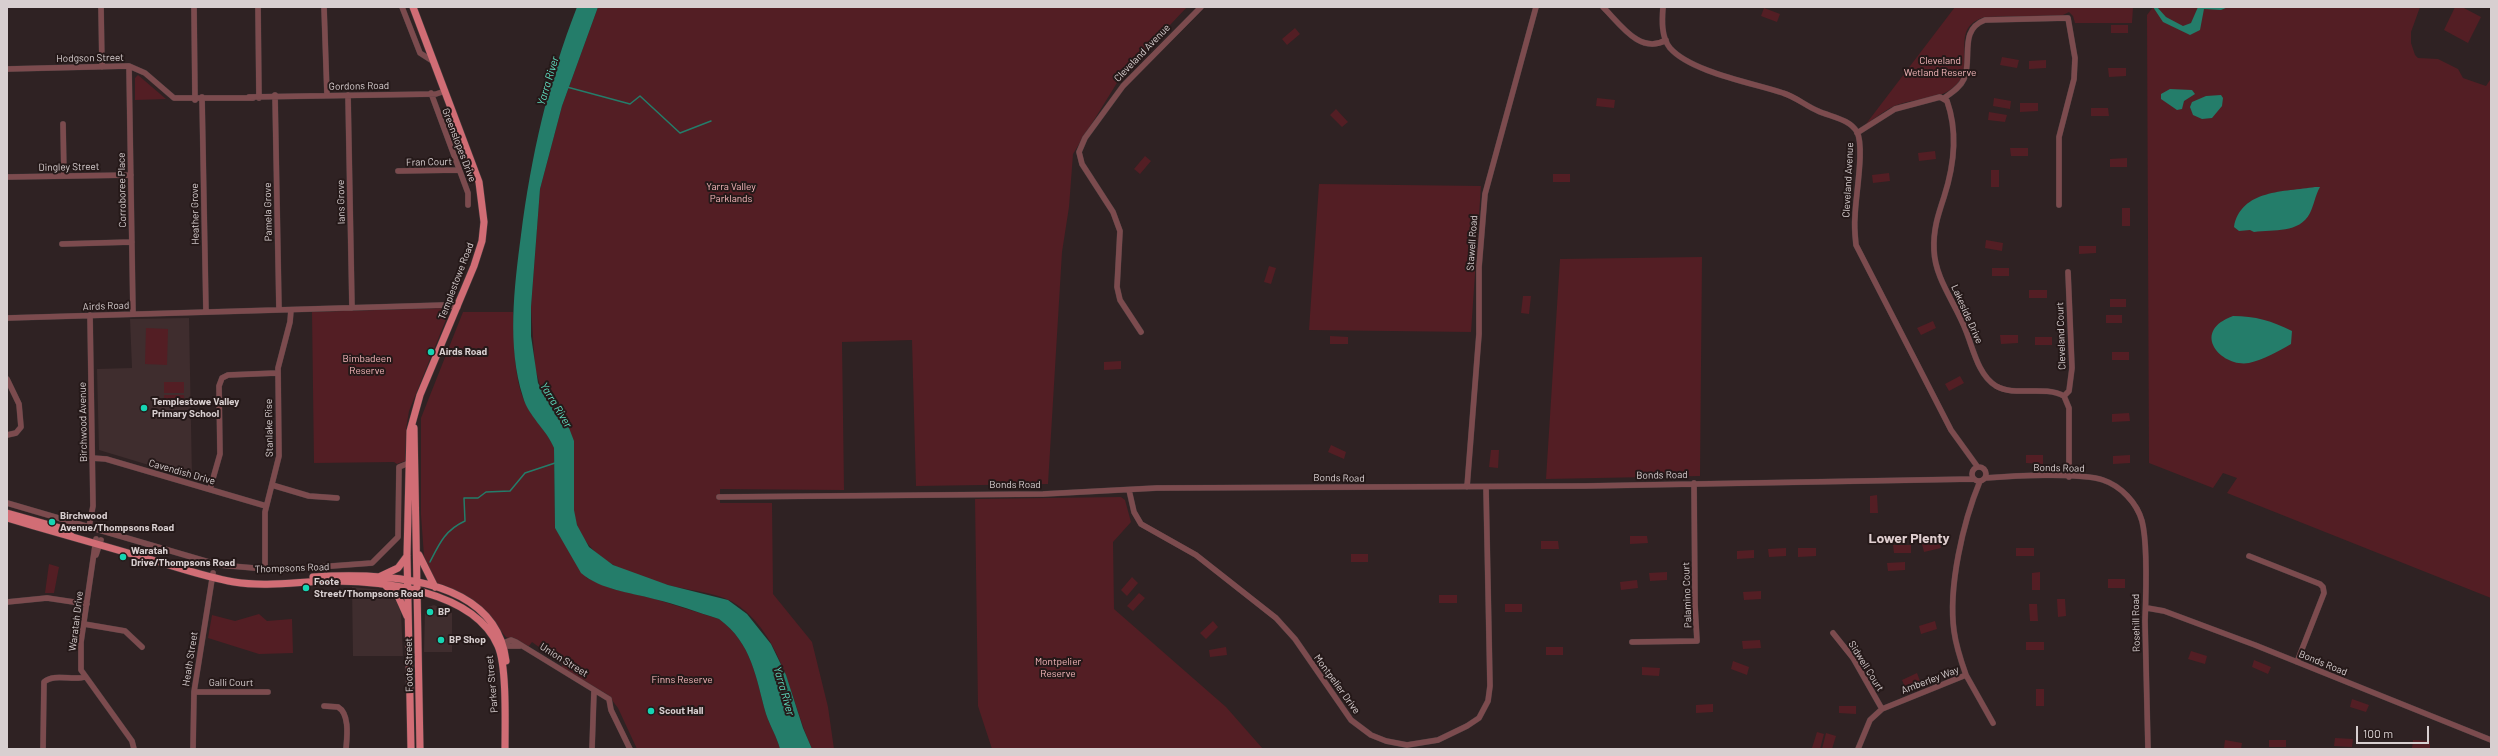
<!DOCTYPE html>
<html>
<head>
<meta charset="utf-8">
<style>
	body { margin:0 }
	#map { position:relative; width:2498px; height:756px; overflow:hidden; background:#2f2223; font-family:Barlow,sans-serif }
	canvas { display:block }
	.frame { position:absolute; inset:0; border:8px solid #d8cfd0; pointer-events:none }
	.scale { position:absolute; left:2356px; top:726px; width:73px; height:18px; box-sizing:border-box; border:2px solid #d8cfd0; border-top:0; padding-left:5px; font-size:12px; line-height:14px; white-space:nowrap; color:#d8cfd0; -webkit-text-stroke:3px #251919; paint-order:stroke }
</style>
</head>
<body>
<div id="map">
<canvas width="2498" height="756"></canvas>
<div class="frame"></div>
<div class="scale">100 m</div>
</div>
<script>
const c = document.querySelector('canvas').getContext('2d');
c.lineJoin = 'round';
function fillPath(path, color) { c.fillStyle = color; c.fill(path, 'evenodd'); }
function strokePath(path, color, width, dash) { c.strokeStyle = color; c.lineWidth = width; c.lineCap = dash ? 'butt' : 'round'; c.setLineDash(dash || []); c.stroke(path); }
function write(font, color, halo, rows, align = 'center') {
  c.font = font + ' Barlow,sans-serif'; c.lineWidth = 4; c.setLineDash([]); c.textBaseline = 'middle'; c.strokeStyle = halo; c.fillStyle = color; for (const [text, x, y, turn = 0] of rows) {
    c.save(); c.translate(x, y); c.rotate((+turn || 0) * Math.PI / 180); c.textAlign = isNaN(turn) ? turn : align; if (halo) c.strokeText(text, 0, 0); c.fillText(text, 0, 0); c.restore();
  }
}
fillPath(new Path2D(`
	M 189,318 L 192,478 L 99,450 L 97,369 L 132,368 L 130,319 Z
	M 352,587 L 382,590 L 396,601 L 401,613 L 403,656 L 353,656 Z
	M 434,605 L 452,613 L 452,652 L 424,652 L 425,611 L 428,607 Z`), '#3f2d2e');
fillPath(new Path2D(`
	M 598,7 L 1187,7 L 1120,78 L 1073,154 L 1069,207 L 1062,252 L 1048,484 L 916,486 L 912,340 L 842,342 L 844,490 L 720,489 L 720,503 L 772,503 L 773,594 L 812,642 L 828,707 L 834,749 L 812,749 C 791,702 784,639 739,606 C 722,593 692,591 672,586 C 636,577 591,563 577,525 C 572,512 574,497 573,483 C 571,462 568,441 566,420 L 543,395 L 535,368 L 531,307 L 540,189 L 562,106 Z
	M 1955,7 L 2133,7 L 2132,23 L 2075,23 L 2073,16 L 2069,12 L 2061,16 L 1985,17 C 1948,28 1976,61 1959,82 C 1943,101 1919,97 1897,105 C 1886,109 1876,118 1866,124 Z
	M 2153,7 L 2420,7 L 2411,32 L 2411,43 L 2415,55 L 2418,58 L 2438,59 L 2458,69 L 2463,78 L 2486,86 L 2490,80 L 2491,68 L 2491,598 L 2227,493 L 2237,478 L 2223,473 L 2213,488 L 2149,463 L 2147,15 Z
	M 2455,7 L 2462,7 L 2481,17 L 2468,43 L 2444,30 Z
	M 1764,8 L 1780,14 L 1777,22 L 1761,16 Z
	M 2111,25 L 2128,25 L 2128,33 L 2111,33 Z
	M 1295,28 L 1300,34 L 1287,45 L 1282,39 Z
	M 2002,57 L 2019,60 L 2017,68 L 2000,65 Z
	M 2046,60 L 2046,68 L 2029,69 L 2029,61 Z
	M 2108,68 L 2126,68 L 2126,76 L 2109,77 Z
	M 138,75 L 166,99 L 135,100 L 135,78 Z
	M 1597,98 L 1615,100 L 1614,108 L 1596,106 Z
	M 1994,98 L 2011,101 L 2010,109 L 1993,106 Z
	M 2020,103 L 2038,103 L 2038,111 L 2020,112 Z
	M 2091,108 L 2108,108 L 2109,116 L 2091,116 Z
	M 1336,109 L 1348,122 L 1342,127 L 1330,115 Z
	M 1989,112 L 2007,115 L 2005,122 L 1988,120 Z
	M 2010,148 L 2028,148 L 2028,156 L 2011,156 Z
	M 1935,151 L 1936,159 L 1919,161 L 1918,153 Z
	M 1145,156 L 1151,161 L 1140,174 L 1134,169 Z
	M 2127,158 L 2127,167 L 2110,167 L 2110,159 Z
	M 1991,170 L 1999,170 L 1999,187 L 1991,187 Z
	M 1889,173 L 1890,181 L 1873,183 L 1872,175 Z
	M 1553,174 L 1570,174 L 1570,182 L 1553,182 Z
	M 1319,184 L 1481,186 L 1471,332 L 1309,330 Z
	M 2122,208 L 2130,208 L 2130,226 L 2122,226 Z
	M 1986,240 L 2003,243 L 2002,251 L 1985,248 Z
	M 2079,246 L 2096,246 L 2096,253 L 2079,254 Z
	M 1702,257 L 1700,476 L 1546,479 L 1560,259 Z
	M 1269,266 L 1276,268 L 1271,284 L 1264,282 Z
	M 1992,268 L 2009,268 L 2009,276 L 1992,276 Z
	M 2029,290 L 2047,290 L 2047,298 L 2029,298 Z
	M 1523,296 L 1531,296 L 1529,314 L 1521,313 Z
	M 2110,299 L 2126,299 L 2126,307 L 2110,307 Z
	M 439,308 L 446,310 L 447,317 L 409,411 L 406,429 L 405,461 L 397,464 L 394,462 L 314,463 L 312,312 Z
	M 463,312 L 513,312 C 515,339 513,372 523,398 C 530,417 547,430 554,448 L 555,528 L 587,578 L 613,589 L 655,599 L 719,619 C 752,643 756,678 766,714 C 770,726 777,737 780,749 L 637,749 L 618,708 L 608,695 L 562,668 L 562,664 L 532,642 L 529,646 L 506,637 L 486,613 L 437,585 L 424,556 L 421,515 L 421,418 Z
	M 2106,315 L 2122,315 L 2122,323 L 2106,323 Z
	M 1933,321 L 1936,328 L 1921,335 L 1917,328 Z
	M 146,328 L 168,329 L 167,365 L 145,364 Z
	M 2018,335 L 2018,343 L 2001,344 L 2000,335 Z
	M 1330,336 L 1348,337 L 1348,344 L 1330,344 Z
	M 2035,337 L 2052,337 L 2052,345 L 2035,345 Z
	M 2112,352 L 2129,352 L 2129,360 L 2112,360 Z
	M 1121,361 L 1121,369 L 1104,370 L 1104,362 Z
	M 1960,376 L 1964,383 L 1949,391 L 1945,384 Z
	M 164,382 L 184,382 L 184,393 L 164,393 Z
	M 164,395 L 184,395 L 185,406 L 164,406 Z
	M 2129,413 L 2130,421 L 2112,422 L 2112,414 Z
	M 1331,445 L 1346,452 L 1344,459 L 1328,452 Z
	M 1491,450 L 1499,450 L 1498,468 L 1489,467 Z
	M 2026,455 L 2043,455 L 2043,464 L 2026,463 Z
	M 2130,455 L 2130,463 L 2113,464 L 2113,456 Z
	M 1877,495 L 1878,513 L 1870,513 L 1870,496 Z
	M 1121,497 L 1125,500 L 1131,522 L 1113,542 L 1114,609 L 1226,707 L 1263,749 L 992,749 L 978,706 L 975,499 Z
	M 1630,536 L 1647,536 L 1648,543 L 1630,544 Z
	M 1939,540 L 1941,548 L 1924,552 L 1922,544 Z
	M 1541,541 L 1558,541 L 1559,549 L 1541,549 Z
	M 1893,545 L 1911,545 L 1911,553 L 1894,553 Z
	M 1786,548 L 1786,556 L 1769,557 L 1768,549 Z
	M 1798,548 L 1816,548 L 1816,556 L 1798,557 Z
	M 2016,548 L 2034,548 L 2034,556 L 2016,556 Z
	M 1754,550 L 1754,558 L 1737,559 L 1737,551 Z
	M 1351,554 L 1368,554 L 1368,562 L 1351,562 Z
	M 1905,562 L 1905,570 L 1888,571 L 1887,563 Z
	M 49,564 L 59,567 L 54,593 L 45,593 Z
	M 1667,572 L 1667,580 L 1650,581 L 1649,573 Z
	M 2040,572 L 2040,590 L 2032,590 L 2032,573 Z
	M 1132,577 L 1138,583 L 1127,596 L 1121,590 Z
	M 2108,579 L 2125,579 L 2125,588 L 2108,588 Z
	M 1637,580 L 1638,588 L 1621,590 L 1620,582 Z
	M 1761,591 L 1761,599 L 1744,600 L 1743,592 Z
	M 1139,593 L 1145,598 L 1133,611 L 1127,606 Z
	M 1439,595 L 1457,595 L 1457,603 L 1439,603 Z
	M 2057,599 L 2065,599 L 2066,616 L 2058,617 Z
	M 1505,604 L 1522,604 L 1522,612 L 1505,612 Z
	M 2029,604 L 2037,604 L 2038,621 L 2030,621 Z
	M 259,614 L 267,621 L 292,619 L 293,653 L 259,654 L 208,638 L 212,615 L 235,621 Z
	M 1213,621 L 1218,627 L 1206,639 L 1200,633 Z
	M 1935,621 L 1937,629 L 1921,634 L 1919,626 Z
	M 1760,640 L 1761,648 L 1743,649 L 1742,641 Z
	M 2026,642 L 2044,642 L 2044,650 L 2026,650 Z
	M 1226,647 L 1227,655 L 1210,657 L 1209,650 Z
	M 1546,647 L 1563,647 L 1563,655 L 1546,655 Z
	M 2191,651 L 2207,656 L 2205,664 L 2188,659 Z
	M 2254,660 L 2271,667 L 2268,674 L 2252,667 Z
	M 1733,661 L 1749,667 L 1747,675 L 1731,669 Z
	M 1642,667 L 1660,668 L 1659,676 L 1642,675 Z
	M 1917,673 L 1920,681 L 1905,687 L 1902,680 Z
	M 2036,689 L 2044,689 L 2044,706 L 2036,706 Z
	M 2352,699 L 2369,705 L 2366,712 L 2350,707 Z
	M 1713,704 L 1713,712 L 1696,713 L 1696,705 Z
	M 1839,706 L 1856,706 L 1856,714 L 1839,713 Z
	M 1817,732 L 1824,734 L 1820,749 L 1812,748 Z
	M 1826,733 L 1836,736 L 1832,749 L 1822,749 Z
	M 2335,738 L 2353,739 L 2352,747 L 2334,746 Z
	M 2225,740 L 2242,743 L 2241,749 L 2224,748 Z
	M 2269,740 L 2286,740 L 2286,747 L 2269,747 Z
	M 2413,740 L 2430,741 L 2430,749 L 2412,748 Z`), '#531e24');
fillPath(new Path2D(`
	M 577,7 L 598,7 L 562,106 L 540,189 L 531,307 L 531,336 L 538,383 L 551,406 L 566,420 L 574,441 L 574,510 L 577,525 L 589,547 L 613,565 L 668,585 L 728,600 L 747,614 L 771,644 L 786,675 L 803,728 L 812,749 L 780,749 C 777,737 770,726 766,714 C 756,678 752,643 719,619 C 697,612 676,604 654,599 C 629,592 601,590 581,573 L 555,528 L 554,448 C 547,430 528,416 523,397 C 507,346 514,288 521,235 C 531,157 548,81 577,7 Z
	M 2153,7 L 2157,7 L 2166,17 L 2183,26 L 2191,23 L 2198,7 L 2228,7 L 2221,10 L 2204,9 L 2200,30 L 2190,35 L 2163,22 Z
	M 2170,89 L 2192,90 L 2195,94 L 2184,101 L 2182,109 L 2177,110 L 2161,99 L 2161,94 Z
	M 2221,95 L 2223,98 L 2222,106 L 2212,118 L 2202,119 L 2193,115 L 2190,107 L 2192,102 L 2206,96 Z
	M 2315,187 L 2320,187 C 2315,196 2314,205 2310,213 C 2299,234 2274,229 2254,232 L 2250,230 L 2239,231 L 2234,227 C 2241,189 2285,192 2315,187 Z
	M 2233,316 C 2255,316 2272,321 2292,331 L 2291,344 C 2279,351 2263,360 2249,363 C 2222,368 2189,332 2233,316 Z`), '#247d6a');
strokePath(new Path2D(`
	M 567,87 L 630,104 L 640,96 L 680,133 L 711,121
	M 430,562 C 439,544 445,530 465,521 L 464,498 L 478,498 L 486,492 L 510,491 L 525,473 L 555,463`), '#247d6a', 1.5);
const minor = new Path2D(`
	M 101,7 L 102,67
	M 194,7 L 195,100
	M 258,7 L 259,98
	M 324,7 L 327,95
	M 402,7 L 420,53 L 434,62
	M 1603,7 C 1620,24 1640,55 1666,40
	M 1663,7 C 1662,20 1661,37 1670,48 C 1691,72 1753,83 1783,93 C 1796,97 1806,106 1818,111 C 1831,117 1850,119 1857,132 C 1865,147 1855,199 1855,217 C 1854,226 1855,235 1856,245 L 1951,430 L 1977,466
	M 129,66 L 133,314
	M 7,69 L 129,66 L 145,73 L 174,98 L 212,98
	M 431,93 L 468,193 L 468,205
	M 275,95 L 279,310
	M 348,95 L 352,308
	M 202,97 L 206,312
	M 249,97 L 436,94 L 445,91
	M 209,98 L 253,98
	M 1944,98 C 1951,93 1960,88 1964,79 C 1973,59 1958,30 1985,20 L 2068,18 L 2075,58 L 2074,79 L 2059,137 L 2059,205
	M 63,124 L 64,176
	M 1857,133 L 1895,109 L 1940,97 L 1947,101 C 1958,132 1954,166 1944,197 C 1938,215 1933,230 1934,250 C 1935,279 1956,304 1966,331 C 1973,348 1978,375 1996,386 C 2015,397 2043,385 2064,396 L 2069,408 L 2069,477
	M 398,171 L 459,170
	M 7,177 L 131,175
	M 62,244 L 132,242
	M 7,318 L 445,305 L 458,307
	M 1141,332 L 1120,300 L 1117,287 L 1120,231 L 1113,212 L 1082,164 L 1079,152 L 1085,138 L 1123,86 L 1201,7
	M 7,379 L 19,404 L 21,427 L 16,433 L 7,435
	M 2064,396 L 2069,391 L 2072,368 L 2068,272
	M 92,458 L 106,459 L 266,506
	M1972 474a7 7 0 1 1 14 0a7 7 0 1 1-14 0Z
	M 1985,478 C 2011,476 2080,472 2103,480 C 2121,486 2137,503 2142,521 C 2148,544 2146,596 2145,621 L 2148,749
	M 272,485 L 309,496 L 337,498
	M 1467,487 L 1479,334 L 1479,267 L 1485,194 L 1536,7
	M 210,489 L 220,454 L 219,386 L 222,378 L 228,375 L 277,373
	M 1129,490 L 1134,512 L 1141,524 L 1196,555 L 1276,618 L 1295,639 L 1351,720 L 1371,735 L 1386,741 L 1407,745 L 1438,740 L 1467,726 L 1479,718 L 1488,701 L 1490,686 L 1486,487
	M 719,497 L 1043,494 L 1157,488 L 1585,486 L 1974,479
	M 7,503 L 219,565 L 278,570 L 372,563 L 398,537 L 399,467 L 409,463
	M 89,527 L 93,506 L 90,315
	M 96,539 L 81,642 L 81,670 L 132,741 L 134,749
	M 96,555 L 101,540
	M 2249,556 L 2320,584 L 2323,587 L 2324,593 L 2297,662
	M 265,569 L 265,512 L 279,456 L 278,368 L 290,322 L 291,310
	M 7,602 L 47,598 L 87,604
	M 2147,608 L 2164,611 L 2255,645 L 2491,740
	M 84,624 L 125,631 L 142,647
	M 1833,633 L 1853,658 L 1882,709
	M 1632,642 L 1697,641 L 1695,605 L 1694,483
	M 503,643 L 511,640 L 516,642 L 609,699 L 611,710 L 630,749
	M 504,646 L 520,646
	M 1966,675 L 1993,723
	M 194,692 L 268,692
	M 324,706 L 338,707 C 350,714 347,737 346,749
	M 43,749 L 44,682 C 54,673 73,681 85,677
	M 193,749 L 194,692 L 213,573
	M 592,749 L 594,691
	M 1858,749 L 1870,720 L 1882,709 L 1966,675 C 1961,661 1956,646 1954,631 C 1948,587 1963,522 1980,481`);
const major = new Path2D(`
	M 414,428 L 420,749
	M 7,513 L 71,531
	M 7,518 C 54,532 101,545 149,559 C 177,567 205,577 234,582 C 265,587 296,582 327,581 C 380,580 474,590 498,646 C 507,666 505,725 505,749
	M 419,555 L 435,587
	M 381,576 L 398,568 L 407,556
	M 313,577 C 379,573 495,574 506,661
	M 386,586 L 398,596 L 407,616
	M 411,749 L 407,555 L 410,431 L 420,395 L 474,266 L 482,241 L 484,222 L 479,182 L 413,7`);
strokePath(minor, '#4a3e3f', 6);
strokePath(major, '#4a3e3f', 8);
strokePath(minor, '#7c4b4e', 5.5);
strokePath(major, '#d16d75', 7);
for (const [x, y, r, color] of [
	[431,352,4,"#16d5b3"],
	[144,408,4,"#16d5b3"],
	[52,522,4,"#16d5b3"],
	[123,557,4,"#16d5b3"],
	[306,588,4,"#16d5b3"],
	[430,612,4,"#16d5b3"],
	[441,640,4,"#16d5b3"],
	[651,711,4,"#16d5b3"]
]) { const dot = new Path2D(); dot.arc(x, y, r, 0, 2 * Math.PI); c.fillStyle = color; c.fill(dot); strokePath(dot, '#251919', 1.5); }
write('10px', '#d8cfd0', '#251919', [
	["Cleveland Avenue",1142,53,-46],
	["Hodgson Street",90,58,-1],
	["Gordons Road",359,86,-1],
	["Greenslopes Drive",459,145,69],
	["Fran Court",429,162,-1],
	["Dingley Street",69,167,-1],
	["Cleveland Avenue",1848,180,-87],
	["Corroboree Place",122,190,-91],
	["Ians Grove",341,202,-91],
	["Pamela Grove",268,212,-91],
	["Heather Grove",195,214,-91],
	["Stawell Road",1472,243,-86],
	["Templestowe Road",456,281,-69],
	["Airds Road",106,306,-2],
	["Lakeside Drive",1967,314,66],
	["Cleveland Court",2061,336,-92],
	["Birchwood Avenue",83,422,-91],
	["Stanlake Rise",269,428,-91],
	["Bonds Road",2059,468,1],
	["Cavendish Drive",182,472,16],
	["Bonds Road",1662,475,-1],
	["Bonds Road",1339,478,1],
	["Bonds Road",1015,485],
	["Thompsons Road",292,568,-2],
	["Palamino Court",1687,595,-92],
	["Waratah Drive",76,621,-83],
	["Rosehill Road",2136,623,-91],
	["Heath Street",190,659,-81],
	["Union Street",564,660,32],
	["Bonds Road",2323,663,22],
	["Foote Street",409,665,-91],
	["Sidwell Court",1866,666,58],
	["Amberley Way",1930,680,-21],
	["Galli Court",231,683],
	["Parker Street",492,684,-95],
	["Montpelier Drive",1337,684,54]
]);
write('10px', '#f5b8bb', '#251919', [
	["Cleveland",1940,61],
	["Wetland Reserve",1940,73],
	["Yarra Valley",731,187],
	["Parklands",731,199],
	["Bimbadeen",367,359],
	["Reserve",367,371],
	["Montpelier",1058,662],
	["Reserve",1058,674],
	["Finns Reserve",682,680]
]);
write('bold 10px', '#d8cfd0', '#251919', [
	["Airds Road",439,352],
	["Templestowe Valley",152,402],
	["Primary School",152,414],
	["Birchwood",60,516],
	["Avenue/Thompsons Road",60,528],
	["Waratah",131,551],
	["Drive/Thompsons Road",131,563],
	["Foote",314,582],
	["Street/Thompsons Road",314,594],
	["BP",438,612],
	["BP Shop",449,640],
	["Scout Hall",659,711]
], 'left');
write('italic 11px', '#5fdbbe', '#251919', [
	["Yarra River",548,81,-73],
	["Yarra River",556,405,59],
	["Yarra River",784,691,74]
]);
write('bold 14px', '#e0cfd0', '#251919', [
	["Lower Plenty",1909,538]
]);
</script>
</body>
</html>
